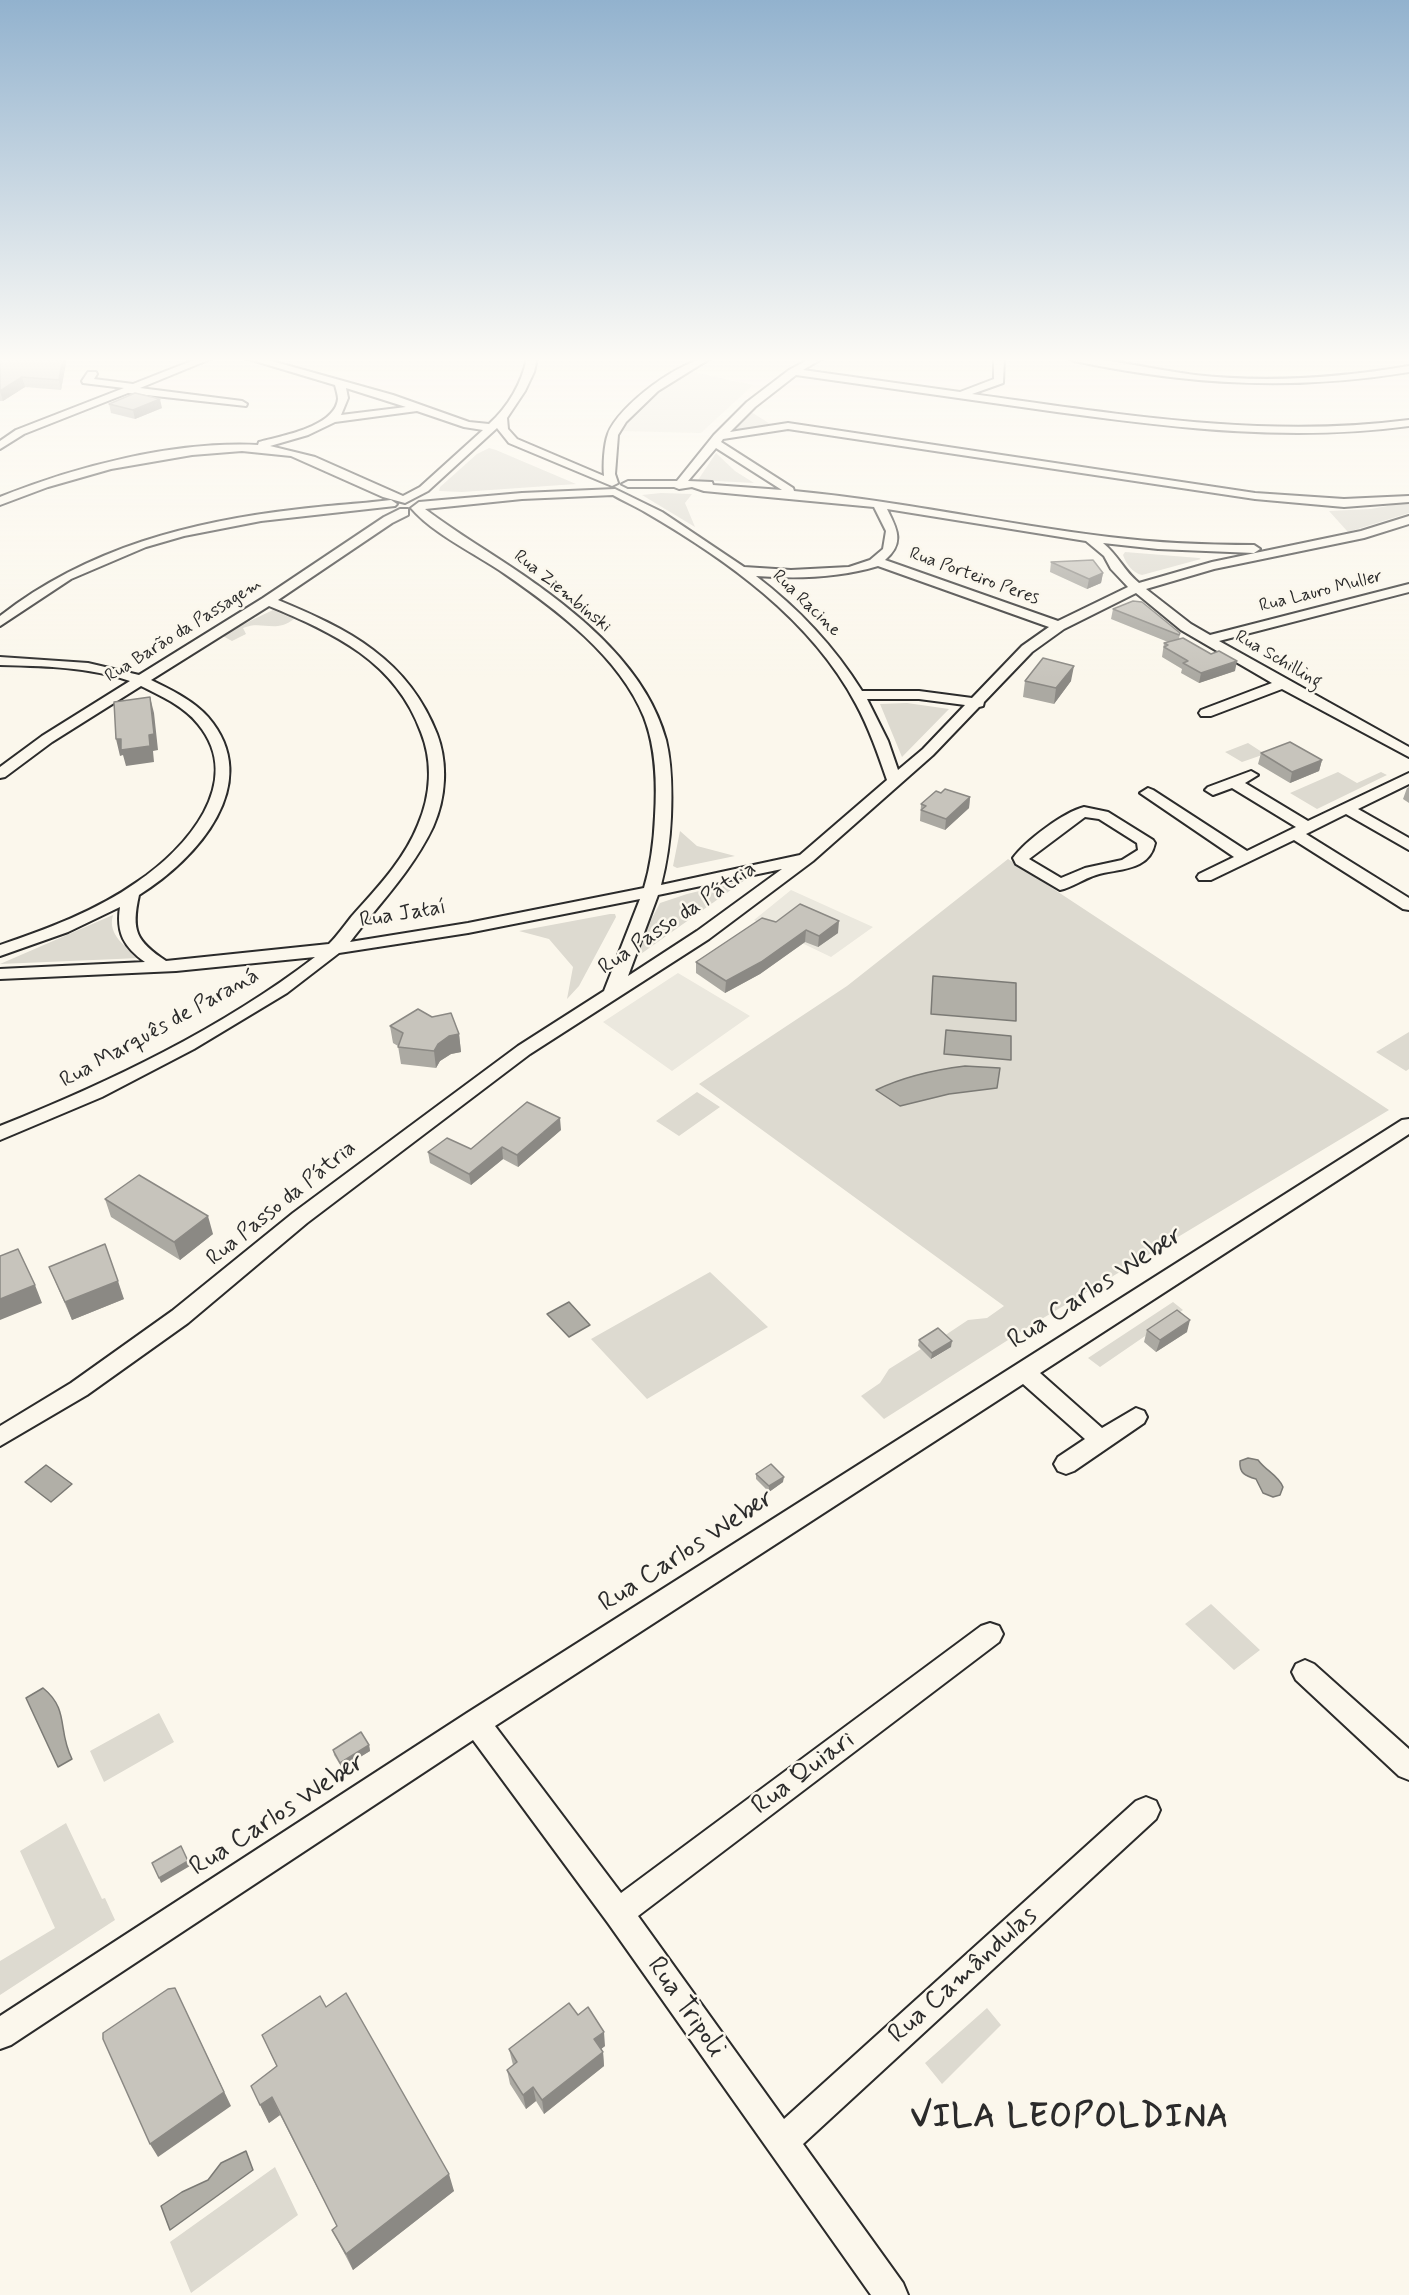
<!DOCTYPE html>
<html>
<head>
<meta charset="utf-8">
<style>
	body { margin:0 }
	canvas { display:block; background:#fbf7ec }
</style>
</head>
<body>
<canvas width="1409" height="2295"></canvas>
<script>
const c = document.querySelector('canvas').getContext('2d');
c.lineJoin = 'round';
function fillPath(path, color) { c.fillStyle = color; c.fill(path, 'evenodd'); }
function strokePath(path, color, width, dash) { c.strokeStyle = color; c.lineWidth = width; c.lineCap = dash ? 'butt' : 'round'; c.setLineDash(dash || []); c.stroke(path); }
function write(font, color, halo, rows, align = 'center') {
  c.font = font + ' Mynerve,sans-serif'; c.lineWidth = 5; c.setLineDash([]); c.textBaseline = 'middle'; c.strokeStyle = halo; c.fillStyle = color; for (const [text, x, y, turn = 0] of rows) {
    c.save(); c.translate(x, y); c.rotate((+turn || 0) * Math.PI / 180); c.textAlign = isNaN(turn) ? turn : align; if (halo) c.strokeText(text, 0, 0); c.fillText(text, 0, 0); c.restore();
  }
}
fillPath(new Path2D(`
	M 688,371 L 753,385 L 701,433 L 620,431 L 630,413 L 649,396 Z
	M 791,890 L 873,927 L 831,957 L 754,920 Z
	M 678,973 L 750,1016 L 672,1071 L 603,1022 Z`), '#ebe8de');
fillPath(new Path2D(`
	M 751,412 L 772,425 L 733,430 L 734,428 Z
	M 489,448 L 496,450 L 576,484 L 462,492 L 439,491 L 440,487 L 477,454 Z
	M 716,453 L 735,471 L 754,483 L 698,480 Z
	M 661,493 L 692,494 L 685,503 L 695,527 L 642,495 Z
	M 1409,502 L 1409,513 L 1348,532 L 1329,511 L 1371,509 Z
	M 1125,552 L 1199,558 L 1201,559 L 1142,575 C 1133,573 1126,564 1123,555 Z
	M 273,610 L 294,619 C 274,634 263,620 243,628 L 246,634 L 232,641 L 221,635 Z
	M 907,703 L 949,709 L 902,757 L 880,704 Z
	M 1248,743 L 1265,754 L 1242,762 L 1225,752 Z
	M 1338,772 L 1357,783 L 1381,772 L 1387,775 L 1317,809 L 1290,793 Z
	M 680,831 L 697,846 L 735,856 L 677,868 L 673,866 Z
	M 1008,859 L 1389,1110 L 1030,1326 L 884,1419 L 861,1396 L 880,1383 L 889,1369 L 921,1349 L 932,1359 L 951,1347 L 941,1338 L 968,1320 L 987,1318 L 1004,1306 L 699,1084 L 847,986 Z
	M 745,880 L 638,956 L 643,935 L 660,903 L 687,894 Z
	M 610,914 L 615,914 L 616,917 L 579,986 L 567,999 L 573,967 L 549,939 L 519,931 Z
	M 113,915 C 107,935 126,947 140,958 L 0,964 Z
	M 1409,1032 L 1409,1069 L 1406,1071 L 1376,1052 Z
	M 697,1092 L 720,1107 L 679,1136 L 656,1121 Z
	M 710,1272 L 768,1327 L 647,1399 L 591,1339 Z
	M 1173,1302 L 1183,1310 L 1100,1367 L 1088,1358 Z
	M 1211,1604 L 1260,1650 L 1234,1670 L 1185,1624 Z
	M 159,1713 L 174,1742 L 104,1782 L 90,1751 Z
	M 66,1823 L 102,1899 L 105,1898 L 115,1920 L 0,1995 L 0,1961 L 55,1928 L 20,1851 Z
	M 987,2008 L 1001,2025 L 942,2084 L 925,2063 Z
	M 275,2167 L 298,2215 L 191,2293 L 170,2242 Z`), '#dddad0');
const water = new Path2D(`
	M 933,976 L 1016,983 L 1016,1021 L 931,1014 Z
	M 946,1030 L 1011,1036 L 1011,1060 L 944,1054 Z
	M 965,1066 L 1000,1068 L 997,1088 L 949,1094 L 900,1106 L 876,1090 C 905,1076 933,1070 965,1066 Z
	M 569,1302 L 590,1325 L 569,1337 L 547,1314 Z
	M 1248,1458 L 1258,1460 C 1266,1471 1278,1475 1283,1487 L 1280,1495 L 1273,1497 L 1263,1493 L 1256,1479 C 1245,1476 1239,1473 1240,1461 Z
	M 46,1465 L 72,1484 L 51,1502 L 25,1482 Z
	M 43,1688 C 70,1710 57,1730 72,1759 L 58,1767 L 26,1698 Z
	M 246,2151 L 253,2170 L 170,2230 L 161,2206 L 182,2192 L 208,2180 L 221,2163 Z`);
fillPath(water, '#b1afa7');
strokePath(water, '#7b7a75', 1.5);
const minor = new Path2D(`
	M 199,358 L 213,358 L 140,388 L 242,401 L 247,404 L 246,406 L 128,393 L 24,434 L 0,449 L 0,441 L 16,430 L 124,388 L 83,383 L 82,381 L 88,372 L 96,372 L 97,374 L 94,379 L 133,384 Z
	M 245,358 L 261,358 L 393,395 L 469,422 L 489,424 C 508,407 522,383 527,358 L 537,358 L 534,372 L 525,391 L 507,418 L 508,429 L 517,439 L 604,476 C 603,465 604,445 608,434 C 618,406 682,358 711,358 L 658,391 L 626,422 L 618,435 L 615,474 L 618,483 L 612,486 L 509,443 L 497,428 L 428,491 L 405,503 L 383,497 L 291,456 L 242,451 L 192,455 L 111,469 L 48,487 L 0,505 L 0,497 C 77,466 174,441 258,445 L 259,442 C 281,436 335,427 338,399 C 338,395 336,389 335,385 ZM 346,388 L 406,407 L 341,415 L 348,398 ZM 417,411 L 464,427 L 483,430 L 420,487 L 403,496 L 315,457 L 270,446 L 308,435 L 335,422 Z
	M 811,358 L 823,358 L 803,370 L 960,392 L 994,379 L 994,358 L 1004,358 L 1003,383 L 972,394 C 1118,414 1262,439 1409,420 L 1409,426 C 1289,442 1176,428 1057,412 C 970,400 883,387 796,375 L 755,407 L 730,432 L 788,423 L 1255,493 L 1344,499 L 1409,496 L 1409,502 L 1344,507 L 1255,499 L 788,429 L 723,439 L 721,442 L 793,488 L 794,491 C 900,501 1003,524 1109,537 C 1157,543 1205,545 1254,545 L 1260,549 L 1254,553 L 1158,549 L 1103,543 C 1118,555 1124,571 1139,583 L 1212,562 L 1361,531 L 1409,516 L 1409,524 L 1364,538 L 1214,569 L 1146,589 L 1191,624 L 1210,635 L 1409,584 L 1409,592 L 1219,641 L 1409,747 L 1409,757 L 1282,689 L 1211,716 L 1201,716 L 1199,713 L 1201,710 L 1272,683 L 1181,630 L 1136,593 L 1064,629 L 1032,652 L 984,702 L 983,706 L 979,707 L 933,755 L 813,861 L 709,939 L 530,1054 L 307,1223 L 188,1323 L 87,1395 L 0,1446 L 0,1426 L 71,1383 L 172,1311 L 293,1213 L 518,1046 L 604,991 L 640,899 L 468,933 L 339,953 L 287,993 L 194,1049 L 102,1097 L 0,1140 L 0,1126 C 110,1082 221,1029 315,957 L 176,971 L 0,979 L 0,969 L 145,962 C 124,947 116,933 120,907 L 68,932 L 0,956 L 0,945 C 47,929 96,911 137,882 C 186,849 246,782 198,724 C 184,706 161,696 141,686 L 52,742 L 5,777 L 0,778 L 0,767 L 42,736 L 130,681 C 88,667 44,666 0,665 L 0,657 L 88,663 L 139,675 L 263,598 L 384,517 L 400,509 L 408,509 L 408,515 L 392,523 L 278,600 C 348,629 408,659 437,734 C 448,763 446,798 433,827 C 412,871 379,904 350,942 L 468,923 L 644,888 C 651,865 654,840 655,816 C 657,782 656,748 644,717 C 619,656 557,610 505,574 C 476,554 433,534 411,508 L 419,502 L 522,493 L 615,489 L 662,512 L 744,567 L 791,570 L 849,567 L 870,560 L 883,549 L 886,531 L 874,507 L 704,491 L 692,487 L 679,489 L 674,487 L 628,487 L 622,484 L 628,481 L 677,481 L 714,435 L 747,402 L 789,370 ZM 716,448 L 782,490 L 713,485 L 712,482 L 688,481 ZM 613,495 C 623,501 635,506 645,512 C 726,559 811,619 856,704 C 869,728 878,754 887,780 L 800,855 L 661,885 C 667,862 670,840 671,817 C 672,792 672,765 666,740 C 647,669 581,615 523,575 C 491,553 457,533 425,509 L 522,499 ZM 887,509 L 1086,541 L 1104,556 L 1111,569 L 1128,587 L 1058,621 L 885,560 C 905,543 897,529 887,509 ZM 878,566 L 1049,627 L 1022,646 L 972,698 L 919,691 L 862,691 C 834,646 798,608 756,576 C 798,579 838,578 878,566 ZM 269,606 C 334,633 395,661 421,732 C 433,762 431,795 418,825 C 404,860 377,888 352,916 C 344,926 337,936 329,944 L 166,961 C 136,941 131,931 139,895 C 197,859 265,783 208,717 C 193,700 171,690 151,680 ZM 867,699 L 919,699 L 965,705 L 923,749 L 898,770 L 888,741 ZM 782,869 L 697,931 L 628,976 L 658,895 Z
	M 1069,358 C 1111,358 1154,370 1195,375 C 1267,383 1338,378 1409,366 L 1409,372 C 1294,391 1188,385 1074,361 Z
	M 391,500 L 397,504 L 395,506 L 261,521 L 184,536 L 146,547 L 71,579 L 0,626 L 0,616 C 87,548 192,521 300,509 C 330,505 361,504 391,500 Z
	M 1251,771 L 1258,775 L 1245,783 L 1308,821 L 1409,773 L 1409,784 L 1358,809 L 1409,838 L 1409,850 L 1346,814 L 1306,834 L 1409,898 L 1409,910 L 1403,909 L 1294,840 L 1211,880 L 1199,880 L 1197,877 L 1199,874 L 1234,857 L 1140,793 L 1148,788 L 1153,790 L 1247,851 L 1296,827 L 1232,788 L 1213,795 L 1205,790 L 1208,787 Z
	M 1084,807 L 1108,812 L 1153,840 L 1155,843 C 1149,872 1118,868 1096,875 C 1083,879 1073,887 1060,890 L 1016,864 L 1013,858 C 1025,841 1064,812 1084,807 ZM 1085,817 L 1099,819 L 1137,843 L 1138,850 L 1122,860 L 1085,868 L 1061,878 L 1029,859 Z
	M 1409,1119 L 1409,1134 L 1040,1373 L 1102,1428 L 1136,1408 L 1144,1411 L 1147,1417 L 1144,1423 L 1074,1471 L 1066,1474 L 1058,1471 L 1054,1464 L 1058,1457 L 1085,1439 L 1023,1384 L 495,1726 L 621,1893 L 981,1626 L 990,1623 L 999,1626 L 1003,1634 L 999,1642 L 638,1916 L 784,2119 L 1136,1801 L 1146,1797 L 1156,1801 L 1160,1810 L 1156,1819 L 803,2144 L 903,2283 L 908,2295 L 871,2295 L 608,1923 L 473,1740 L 11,2045 L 0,2049 L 0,2016 L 467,1713 L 1402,1120 Z
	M 1305,1660 L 1314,1664 L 1409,1749 L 1409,1780 L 1399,1776 L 1296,1680 L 1292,1672 L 1296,1664 Z`);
strokePath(minor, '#2b2b2b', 4);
fillPath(minor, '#fbf7ec');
fillPath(new Path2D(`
	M 0,358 L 66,363 L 61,390 L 25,387 L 3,401 L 0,401 Z
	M 109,404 L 162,408 L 135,419 L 111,413 Z
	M 1051,562 L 1103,573 L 1101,583 L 1087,589 L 1050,572 Z
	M 1113,609 L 1180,633 L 1179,639 L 1235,671 L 1199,683 L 1181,673 L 1182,669 L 1162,657 L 1164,643 L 1168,642 L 1111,619 Z
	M 1025,681 L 1071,681 L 1054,704 L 1023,697 Z
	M 1261,753 L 1322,760 L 1319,771 L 1290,783 L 1258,764 Z
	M 1409,787 L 1409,803 L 1403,799 L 1407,788 Z
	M 941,793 L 970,797 L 969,808 L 945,830 L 920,821 L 921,804 Z
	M 776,922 L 838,933 L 818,947 L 805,942 L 760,974 L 725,993 L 696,973 L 696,962 Z
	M 390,1026 L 459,1034 L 461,1052 L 451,1054 L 440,1061 L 436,1068 L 401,1064 L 398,1046 L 393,1043 Z
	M 561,1130 L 518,1167 L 503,1159 L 471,1185 L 430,1163 L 428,1152 L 471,1149 Z
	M 105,1199 L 213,1234 L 180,1260 L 111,1217 Z
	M 49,1267 L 124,1299 L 72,1320 Z
	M 1147,1330 L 1187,1332 L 1156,1352 L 1144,1342 Z
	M 919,1340 L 951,1347 L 931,1359 L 918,1346 Z
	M 756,1474 L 783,1482 L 769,1492 L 756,1479 Z
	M 369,1745 L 370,1751 L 342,1768 L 334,1755 L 333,1750 Z
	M 326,2007 L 454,2191 L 353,2270 L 332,2230 L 337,2226 L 280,2115 L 269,2123 L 251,2086 L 277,2067 L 262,2035 Z
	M 578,2015 L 605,2046 L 601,2049 L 603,2052 L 604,2066 L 544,2114 L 536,2101 L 526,2109 L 510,2084 L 507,2070 L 513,2065 L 509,2049 Z`), '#aba9a2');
fillPath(new Path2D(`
	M 63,358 L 65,358 L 66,363 L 61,390 L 59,380 Z
	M 22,377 L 25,387 L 3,401 L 0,391 Z
	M 160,399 L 162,408 L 135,419 L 133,410 Z
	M 1103,573 L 1101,583 L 1087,589 L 1089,579 Z
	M 1237,661 L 1235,671 L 1199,683 L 1201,673 Z
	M 1074,666 L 1071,681 L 1054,704 L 1056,688 Z
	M 150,697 L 154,713 L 158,750 L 153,751 L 154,762 L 126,766 L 123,755 L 120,756 L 116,739 L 149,735 Z
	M 1322,760 L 1319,771 L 1290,783 L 1292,772 Z
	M 970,797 L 969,808 L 945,830 L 946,819 Z
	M 839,921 L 838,933 L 818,947 L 819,936 Z
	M 806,930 L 805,942 L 760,974 L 725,993 L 726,981 Z
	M 459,1034 L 461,1052 L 451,1054 L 440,1061 L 436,1068 L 434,1051 L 438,1044 L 449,1036 Z
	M 560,1118 L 561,1130 L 518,1167 L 517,1155 Z
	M 502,1147 L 503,1159 L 471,1185 L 469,1174 Z
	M 208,1216 L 213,1234 L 180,1260 L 174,1242 Z
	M 118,1281 L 124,1299 L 72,1320 L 65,1302 Z
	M 35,1285 L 42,1303 L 0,1320 L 0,1299 Z
	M 1190,1320 L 1187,1332 L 1156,1352 L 1160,1340 Z
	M 952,1341 L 951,1347 L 931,1359 L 932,1353 Z
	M 784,1477 L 783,1482 L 769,1492 L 769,1486 Z
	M 369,1745 L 370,1751 L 342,1768 L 340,1763 Z
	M 188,1861 L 190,1866 L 161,1883 L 159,1878 Z
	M 175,1988 L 231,2106 L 158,2157 L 150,2144 Z
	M 604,2032 L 605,2046 L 596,2053 L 594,2039 Z
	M 603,2052 L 604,2066 L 544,2114 L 542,2100 Z
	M 533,2087 L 536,2101 L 526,2109 L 523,2095 Z
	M 272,2097 L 280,2115 L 269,2123 L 260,2105 Z
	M 449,2174 L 454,2191 L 353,2270 L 346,2254 Z`), '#8b8984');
const building = new Path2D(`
	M 0,358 L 63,358 L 59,380 L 22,377 L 0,391 Z
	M 135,393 L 160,399 L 133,410 L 109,404 Z
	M 1093,560 L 1103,573 L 1089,579 L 1051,562 Z
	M 1133,601 L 1142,602 L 1180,633 L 1179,635 L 1113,609 Z
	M 1183,638 L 1211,654 L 1219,651 L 1237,661 L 1201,673 L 1183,663 L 1188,661 L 1164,647 L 1168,645 L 1164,643 Z
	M 1043,658 L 1074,666 L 1056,688 L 1025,681 Z
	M 150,697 L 154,734 L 149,735 L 150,746 L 121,750 L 121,739 L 116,739 L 114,702 Z
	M 1290,742 L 1322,760 L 1292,772 L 1261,753 Z
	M 945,789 L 970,797 L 946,819 L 921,810 L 926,806 L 921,804 L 936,791 L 941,793 Z
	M 800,904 L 839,921 L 819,936 L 806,930 L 761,962 L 726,981 L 696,962 L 762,918 L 776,922 Z
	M 418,1009 L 432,1017 L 451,1013 L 459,1034 L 449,1036 L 438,1044 L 434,1051 L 398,1047 L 403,1033 L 390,1026 Z
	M 527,1102 L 560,1118 L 517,1155 L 502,1147 L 469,1174 L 428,1152 L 447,1138 L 471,1149 Z
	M 139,1175 L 208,1216 L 174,1242 L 105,1199 Z
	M 105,1244 L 118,1281 L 65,1302 L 49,1267 Z
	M 18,1249 L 35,1285 L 0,1299 L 0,1256 Z
	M 1177,1310 L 1190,1320 L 1160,1340 L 1147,1330 Z
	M 938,1328 L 952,1341 L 932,1353 L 919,1340 Z
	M 771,1464 L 784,1477 L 769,1486 L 756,1474 Z
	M 361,1732 L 369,1745 L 340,1763 L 333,1750 Z
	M 181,1846 L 188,1861 L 159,1878 L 152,1863 Z
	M 175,1988 L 224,2092 L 150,2144 L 103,2039 L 103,2033 L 168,1989 Z
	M 346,1993 L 449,2174 L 346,2254 L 332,2230 L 337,2226 L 272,2097 L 260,2105 L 251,2086 L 277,2066 L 262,2035 L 320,1996 L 326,2007 Z
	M 569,2003 L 578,2015 L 588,2007 L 604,2032 L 594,2039 L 603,2052 L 542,2100 L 533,2087 L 523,2095 L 507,2070 L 517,2062 L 509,2049 Z`);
fillPath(building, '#c7c4bc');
strokePath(building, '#8b8984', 1.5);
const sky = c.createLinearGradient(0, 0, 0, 679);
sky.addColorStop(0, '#92b2ce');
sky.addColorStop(0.53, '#fdfbf6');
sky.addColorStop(1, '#fdfbf600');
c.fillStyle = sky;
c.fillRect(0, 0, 1409, 679);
write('18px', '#2b2b2b', '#fbf7ec', [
	["Rua Porteiro Peres",974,577,20],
	["Rua Ziembinski",562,592,39],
	["Rua Lauro Muller",1321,592,-14],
	["Rua Racine",806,604,44],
	["Rua Barão da Passagem",184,631,-32],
	["Rua Schilling",1278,660,30]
]);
write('22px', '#2b2b2b', '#fbf7ec', [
	["Rua Jataí",403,915,-9],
	["Rua Passo da Pátria",678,919,-34],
	["Rua Marquês de Paraná",160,1029,-29],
	["Rua Passo da Pátria",282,1204,-39]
]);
write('27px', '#2b2b2b', '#fbf7ec', [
	["Rua Carlos Weber",1096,1289,-33],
	["Rua Carlos Weber",687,1552,-33],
	["Rua Quiari",804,1774,-37],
	["Rua Carlos Weber",278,1816,-33],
	["Rua Camândulas",964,1976,-42],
	["Rua Tripoli",685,2008,55]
]);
c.letterSpacing = '1.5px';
write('bold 33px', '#2b2b2b', '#fbf7ec', [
	["VILA LEOPOLDINA",1070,2119]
]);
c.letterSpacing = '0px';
</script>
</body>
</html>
